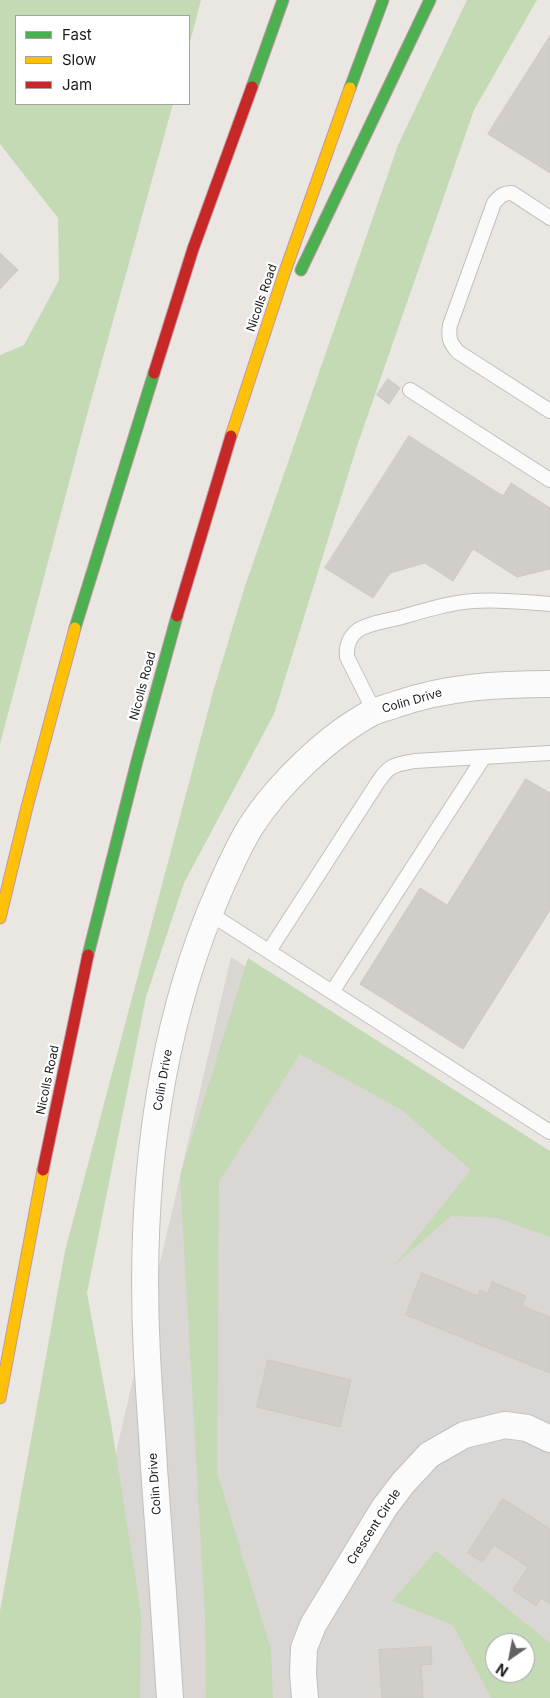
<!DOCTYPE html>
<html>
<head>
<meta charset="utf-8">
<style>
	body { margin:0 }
	#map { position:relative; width:550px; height:1698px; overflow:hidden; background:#eae7e2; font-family:Inter,sans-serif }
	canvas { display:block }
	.legend { position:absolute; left:15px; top:15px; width:175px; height:90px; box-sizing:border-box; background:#fff; border:1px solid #a3a3a3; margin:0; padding:6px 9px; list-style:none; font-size:15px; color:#1a1a1a }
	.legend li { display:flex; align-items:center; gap:10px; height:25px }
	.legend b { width:25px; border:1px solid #a3a3a3 }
	.north { position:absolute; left:485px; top:1633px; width:50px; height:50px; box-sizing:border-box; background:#fff; border:1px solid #a3a3a3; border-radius:50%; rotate:213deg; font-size:14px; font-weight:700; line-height:20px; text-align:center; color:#1a1a1a }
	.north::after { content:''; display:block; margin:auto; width:18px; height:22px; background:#636260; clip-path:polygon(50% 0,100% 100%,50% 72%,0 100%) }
</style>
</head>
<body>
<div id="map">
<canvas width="550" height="1698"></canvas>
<ul class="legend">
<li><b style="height:6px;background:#4caf50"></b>Fast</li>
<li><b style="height:6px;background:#ffc107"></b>Slow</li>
<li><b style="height:6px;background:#c62828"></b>Jam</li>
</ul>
<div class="north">N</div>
</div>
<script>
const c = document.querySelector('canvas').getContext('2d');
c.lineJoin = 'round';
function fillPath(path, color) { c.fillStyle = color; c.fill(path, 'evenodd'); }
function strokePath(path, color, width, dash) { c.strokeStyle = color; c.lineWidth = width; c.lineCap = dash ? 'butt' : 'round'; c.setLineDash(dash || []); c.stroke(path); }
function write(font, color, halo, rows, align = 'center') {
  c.font = font + ' Inter,sans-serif'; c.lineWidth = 4.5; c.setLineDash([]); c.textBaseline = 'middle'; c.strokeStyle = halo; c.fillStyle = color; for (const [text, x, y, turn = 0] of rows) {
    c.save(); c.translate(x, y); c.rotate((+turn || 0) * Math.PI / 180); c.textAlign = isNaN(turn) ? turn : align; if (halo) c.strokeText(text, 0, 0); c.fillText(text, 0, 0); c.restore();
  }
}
fillPath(new Path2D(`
	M 231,957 L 550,1165 L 550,1698 L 59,1698 ZM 495,1643 L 525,1643 L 525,1673 L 495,1673 Z`), '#d9d6d4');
fillPath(new Path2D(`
	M 0,0 L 201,0 L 189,46 L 189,16 L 16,16 L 16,104 L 173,104 L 85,422 L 0,744 L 0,355 L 24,345 L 59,280 L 58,218 L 0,144 Z
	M 467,0 L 537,0 L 474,110 L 356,449 L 274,714 L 184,883 L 146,997 L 87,1293 L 112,1429 L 141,1613 L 140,1698 L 0,1698 L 0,1611 L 65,1251 L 213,692 L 245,586 L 398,145 Z
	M 248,958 L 550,1151 L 550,1237 L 498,1218 L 451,1216 L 395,1265 L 471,1170 L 402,1110 L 300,1054 L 219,1182 L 217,1472 L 271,1650 L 273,1698 L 206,1698 L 205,1617 L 180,1176 Z
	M 436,1551 L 550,1643 L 550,1698 L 491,1698 L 453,1625 L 392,1601 ZM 495,1643 L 525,1643 L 525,1673 L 495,1673 Z`), '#c3dab5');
const building = new Path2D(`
	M 550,36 L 550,173 L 488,134 Z
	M 0,253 L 18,270 L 0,289 Z
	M 388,379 L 400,388 L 389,404 L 377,395 Z
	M 409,436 L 503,496 L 511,483 L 550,508 L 550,569 L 517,577 L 473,549 L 453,581 L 425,563 L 390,573 L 373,598 L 325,568 Z
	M 526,779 L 550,793 L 550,910 L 463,1049 L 360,984 L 420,888 L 447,905 Z
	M 422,1273 L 478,1296 L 480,1290 L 488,1294 L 492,1282 L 526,1296 L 522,1306 L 550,1317 L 550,1373 L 406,1315 Z
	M 268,1360 L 351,1380 L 340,1427 L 257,1407 Z
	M 503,1499 L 550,1529 L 550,1604 L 541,1598 L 536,1606 L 513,1590 L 528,1567 L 494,1545 L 482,1562 L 468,1553 Z
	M 431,1647 L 432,1664 L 421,1665 L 423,1698 L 382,1698 L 379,1650 Z`);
fillPath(building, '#d1cdc9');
strokePath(building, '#cdc8c4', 1);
const lane = new Path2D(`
	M 550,218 L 512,193 C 503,193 500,196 494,203 L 450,325 C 448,338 450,343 458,352 L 550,411
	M 410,390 L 550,480
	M 374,711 L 347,657 C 346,646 349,637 358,630 C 369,623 386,621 398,618 C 423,611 448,603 473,601 C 499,599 525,602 550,604
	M 209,913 L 550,1132
	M 269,951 L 378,782 C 390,764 395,765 415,761 L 550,753
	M 332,992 L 484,757`);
const street = new Path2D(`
	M 170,1698 C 165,1621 160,1545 154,1468 C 152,1431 149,1394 147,1356 C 139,1200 155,1038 218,893 C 228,870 238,847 251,826 C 278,784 329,735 373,712 C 380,709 389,707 397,704 C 447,687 497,684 550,684
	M 305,1698 L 303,1673 L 304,1648 L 313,1625 L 384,1508 L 403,1483 L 429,1455 L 464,1435 L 505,1425 L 527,1428 L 550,1439`);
const fast = new Path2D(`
	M 252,87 L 283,0
	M 350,88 L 383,0
	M 301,270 L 430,0
	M 75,628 L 154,373
	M 88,955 L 137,761 L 177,616`);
const slow = new Path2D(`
	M 231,436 L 284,274 L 350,88
	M 0,918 L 27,807 L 75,628
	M 0,1398 L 43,1170`);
const jam = new Path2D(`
	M 154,373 L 193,249 L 252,87
	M 177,616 L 231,436
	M 43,1170 L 88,955`);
strokePath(lane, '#c2c0be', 16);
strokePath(street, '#c2c0be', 28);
strokePath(fast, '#c099a3', 13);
strokePath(slow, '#c099a3', 13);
strokePath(jam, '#c099a3', 13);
strokePath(lane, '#fcfbfb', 14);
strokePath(street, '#fcfbfb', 26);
strokePath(fast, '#4caf50', 11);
strokePath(slow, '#ffc107', 11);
strokePath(jam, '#c62828', 11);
write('12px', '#1a1a1a', '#fff', [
	["Nicolls Road",262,298,-71],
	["Nicolls Road",143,686,-75],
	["Colin Drive",412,701,-16],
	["Nicolls Road",48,1080,-78],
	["Colin Drive",163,1080,-80],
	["Colin Drive",155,1484,-94],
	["Crescent Circle",374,1527,-57]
]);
</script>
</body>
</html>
